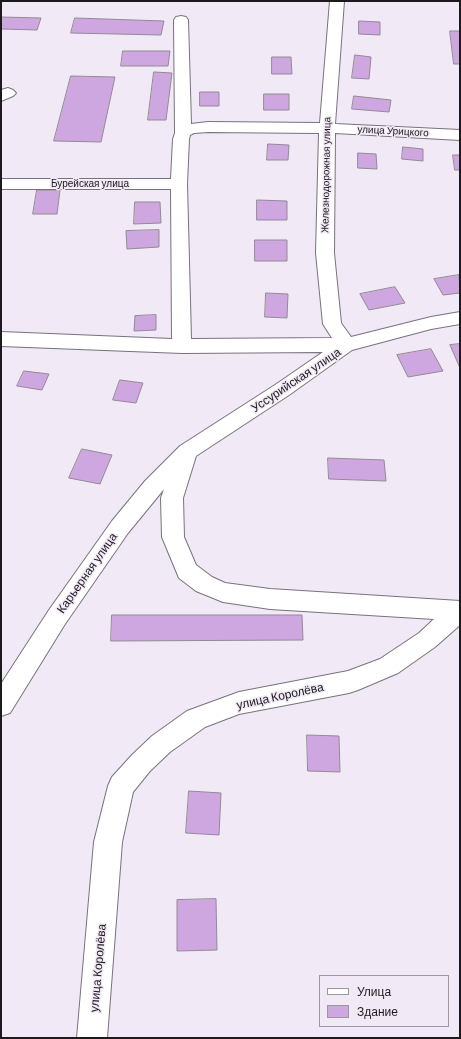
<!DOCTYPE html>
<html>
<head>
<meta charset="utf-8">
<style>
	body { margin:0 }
	#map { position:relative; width:461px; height:1039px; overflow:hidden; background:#f1e9f5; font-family:Barlow,sans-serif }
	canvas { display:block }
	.frame { position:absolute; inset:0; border:2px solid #1d1a1e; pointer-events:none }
	.legend { position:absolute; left:319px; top:975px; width:130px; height:52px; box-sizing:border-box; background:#f1e9f5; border:1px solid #9c969f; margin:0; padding:5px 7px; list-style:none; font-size:12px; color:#1d1a1e }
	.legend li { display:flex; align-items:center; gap:8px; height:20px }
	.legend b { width:20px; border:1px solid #9c969f }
</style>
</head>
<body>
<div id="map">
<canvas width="461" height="1039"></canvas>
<div class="frame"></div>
<ul class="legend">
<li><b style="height:5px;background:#fff"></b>Улица</li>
<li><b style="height:11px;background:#cfa7e0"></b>Здание</li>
</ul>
</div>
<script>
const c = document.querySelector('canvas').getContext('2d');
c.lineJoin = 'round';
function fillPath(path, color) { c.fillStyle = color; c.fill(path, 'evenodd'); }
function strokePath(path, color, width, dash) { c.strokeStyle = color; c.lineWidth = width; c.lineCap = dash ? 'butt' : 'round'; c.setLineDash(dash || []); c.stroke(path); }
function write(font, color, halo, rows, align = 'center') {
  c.font = font + ' Barlow,sans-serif'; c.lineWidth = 3; c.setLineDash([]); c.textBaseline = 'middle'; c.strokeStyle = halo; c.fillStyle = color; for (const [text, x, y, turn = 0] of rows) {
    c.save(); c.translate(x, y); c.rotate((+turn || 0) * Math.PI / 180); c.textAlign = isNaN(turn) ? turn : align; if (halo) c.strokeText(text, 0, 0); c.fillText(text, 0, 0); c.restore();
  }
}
const building = new Path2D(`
	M 1,17 L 41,18 L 37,30 L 1,29 Z
	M 75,18 L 164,21 L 161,35 L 71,33 Z
	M 359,21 L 380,22 L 380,35 L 359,34 Z
	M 450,31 L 460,31 L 460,64 L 454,64 Z
	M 123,51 L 170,51 L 168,66 L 121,66 Z
	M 355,55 L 371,57 L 369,79 L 352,78 Z
	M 272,57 L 291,57 L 292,74 L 272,74 Z
	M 154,72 L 172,73 L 166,120 L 148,120 Z
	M 71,76 L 115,77 L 101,142 L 54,141 Z
	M 200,92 L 219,92 L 219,106 L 200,106 Z
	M 264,94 L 289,94 L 289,110 L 264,110 Z
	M 354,96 L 391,100 L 389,112 L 352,109 Z
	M 268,144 L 289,145 L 288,160 L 267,160 Z
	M 403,147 L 423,149 L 423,161 L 402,159 Z
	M 358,153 L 376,154 L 377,169 L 358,168 Z
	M 453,155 L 460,155 L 460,170 L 455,170 Z
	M 37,190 L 60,190 L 57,214 L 33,214 Z
	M 257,200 L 287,201 L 287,220 L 257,220 Z
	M 135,202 L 160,202 L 161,223 L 134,224 Z
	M 159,230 L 159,247 L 127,249 L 126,231 Z
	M 255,240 L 287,240 L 287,261 L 255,261 Z
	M 459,275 L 460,293 L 443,295 L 434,279 Z
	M 395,287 L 405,303 L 369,310 L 360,294 Z
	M 266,293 L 288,294 L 287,318 L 265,317 Z
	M 156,315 L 156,330 L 134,331 L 135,316 Z
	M 460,344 L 460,368 L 450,345 Z
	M 431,349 L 443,371 L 408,377 L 397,355 Z
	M 24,371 L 49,374 L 42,390 L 17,386 Z
	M 120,380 L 143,383 L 136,403 L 113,400 Z
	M 82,449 L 112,455 L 100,484 L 69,478 Z
	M 328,458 L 384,460 L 386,481 L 329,479 Z
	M 112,615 L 302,615 L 303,640 L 111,641 Z
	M 307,735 L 339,736 L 340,772 L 308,771 Z
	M 189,791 L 221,793 L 219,835 L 186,833 Z
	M 216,899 L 217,950 L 177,951 L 177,900 Z`);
fillPath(building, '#cfa7e0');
strokePath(building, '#918a94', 1);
const minor = new Path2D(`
	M 330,1 L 344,1 L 335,124 L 460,130 L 460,140 L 335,133 L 334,253 L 341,323 L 351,337 L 431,317 L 460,312 L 460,324 L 431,329 L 352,350 L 289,395 L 196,456 L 183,498 L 184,537 L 196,565 L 212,577 L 225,583 L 270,589 L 460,601 L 460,625 L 435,647 L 398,673 L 358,690 L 349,693 L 239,714 L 205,727 L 170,752 L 150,771 L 133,792 L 122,842 L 107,1038 L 77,1038 L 94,842 L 108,786 L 112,777 L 132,755 L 152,736 L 187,711 L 239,692 L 348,671 L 380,659 L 419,633 L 434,619 L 270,609 L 223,602 L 196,591 L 179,578 L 162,537 L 161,498 L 164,489 L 128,533 L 65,624 L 10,713 L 1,716 L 1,684 L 49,610 L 112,521 L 145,481 L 180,446 L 275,385 L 323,352 L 182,353 L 1,346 L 1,332 L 172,339 L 171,189 L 1,189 L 1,179 L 171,179 L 173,139 L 175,133 L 174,20 L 176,17 L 181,16 L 186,17 L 188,20 L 191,124 L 208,122 L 320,123 ZM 208,132 L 319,133 L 316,253 L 323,324 L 332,338 L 191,339 L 187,184 L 189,139 L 190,135 L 194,133 Z
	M 8,88 L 13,90 L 16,93 L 13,96 L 1,101 L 1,90 Z`);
strokePath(minor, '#79727c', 2);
fillPath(minor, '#fff');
write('10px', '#1d1a1e', '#f1e9f5', [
	["улица Урицкого",393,131,3],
	["Железнодорожная улица",326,175,-89],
	["Бурейская улица",90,184]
]);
write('12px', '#1d1a1e', '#f1e9f5', [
	["Уссурийская улица",296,380,-34],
	["Карьерная улица",87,573,-55],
	["улица Королёва",280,696,-12],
	["улица Королёва",98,968,-85]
]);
</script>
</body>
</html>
